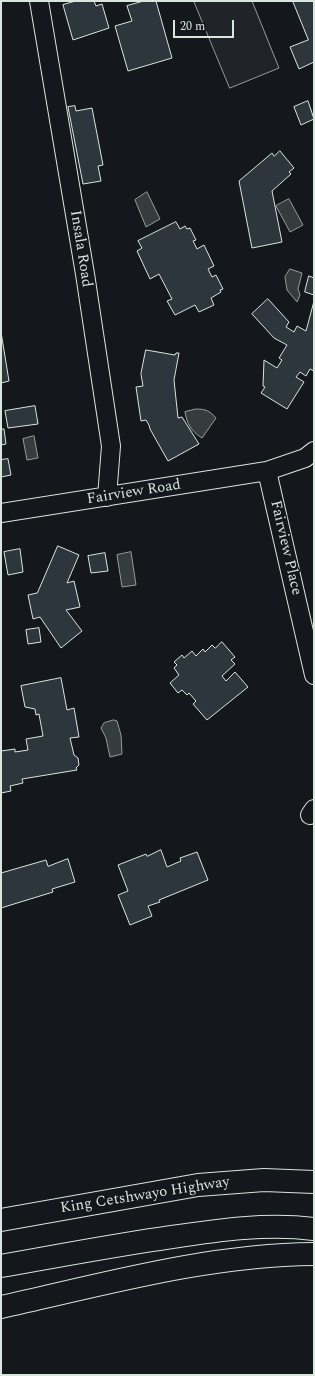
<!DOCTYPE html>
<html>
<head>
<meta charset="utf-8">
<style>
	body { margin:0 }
	#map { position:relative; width:315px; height:1376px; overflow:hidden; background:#14181c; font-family:Spectral,serif }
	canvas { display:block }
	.frame { position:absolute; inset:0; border:2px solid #d8e6dc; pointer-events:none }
	.scale { position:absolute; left:173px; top:20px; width:61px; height:18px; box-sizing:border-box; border:2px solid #d8e6dc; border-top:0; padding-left:5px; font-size:12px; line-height:14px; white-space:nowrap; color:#d8e6dc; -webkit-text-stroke:3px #14181c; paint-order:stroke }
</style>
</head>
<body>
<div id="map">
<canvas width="315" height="1376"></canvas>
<div class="frame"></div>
<div class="scale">20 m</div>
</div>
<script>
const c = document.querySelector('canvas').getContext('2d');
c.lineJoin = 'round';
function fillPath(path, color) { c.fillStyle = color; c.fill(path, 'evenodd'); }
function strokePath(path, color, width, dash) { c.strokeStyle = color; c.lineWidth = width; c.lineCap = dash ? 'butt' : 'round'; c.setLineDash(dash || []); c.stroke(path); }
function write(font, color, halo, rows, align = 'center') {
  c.font = font + ' Spectral,serif'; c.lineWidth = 3; c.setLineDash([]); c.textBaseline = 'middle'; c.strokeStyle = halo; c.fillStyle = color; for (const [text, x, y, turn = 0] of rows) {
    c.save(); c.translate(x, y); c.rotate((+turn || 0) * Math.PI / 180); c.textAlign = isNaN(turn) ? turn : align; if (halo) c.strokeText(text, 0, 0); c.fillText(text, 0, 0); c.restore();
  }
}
const green = new Path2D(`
	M 194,1 L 252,1 L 279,68 L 230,88 Z`);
fillPath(green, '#202428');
strokePath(green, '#939e99', 1);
const water = new Path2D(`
	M 147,192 L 160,219 L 146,227 L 135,200 Z
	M 289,199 L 303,225 L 290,232 L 276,206 Z
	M 290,269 L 302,273 L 298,289 L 300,295 L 297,302 L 287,290 L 285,277 Z
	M 196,409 C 206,409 210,411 216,418 L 202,438 C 191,431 187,424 185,412 Z
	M 34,436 L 38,458 L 27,460 L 23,439 Z
	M 131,552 L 136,585 L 122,587 L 117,555 Z
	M 114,720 L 117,721 L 121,735 L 122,754 L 110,757 L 106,738 L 101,728 L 104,723 Z`);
fillPath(water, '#363b3e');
strokePath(water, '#939e99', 1);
const building = new Path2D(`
	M 76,1 L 94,1 L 96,6 L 102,4 L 109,28 L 73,40 L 63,5 Z
	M 144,1 L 156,1 L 172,58 L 128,71 L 115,26 L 132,21 L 127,6 Z
	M 293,1 L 314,1 L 314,62 L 299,69 L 290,47 L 308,40 Z
	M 308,101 L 314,119 L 301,125 L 294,107 Z
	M 75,106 L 76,111 L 92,108 L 103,165 L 98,166 L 101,181 L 83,184 L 68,107 Z
	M 280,151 L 294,168 L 289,172 L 291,174 L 272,191 L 282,242 L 252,248 L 239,181 L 272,153 L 274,156 Z
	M 176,222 L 180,229 L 185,226 L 187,229 L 190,228 L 196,240 L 193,241 L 197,249 L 204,245 L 214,266 L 208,269 L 212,277 L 216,275 L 223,289 L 220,290 L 221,292 L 211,298 L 214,305 L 199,312 L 195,305 L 175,315 L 167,301 L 172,299 L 159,274 L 150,279 L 137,251 L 142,248 L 138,241 Z
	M 309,276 L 314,278 L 314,295 L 305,292 Z
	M 268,299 L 289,322 L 286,327 L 294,332 L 297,326 L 306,331 L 314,301 L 314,371 L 310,369 L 306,376 L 300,372 L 296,377 L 304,382 L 287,409 L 261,393 L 265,387 L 263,386 L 264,360 L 277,368 L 282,360 L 279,358 L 287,345 L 274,338 L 252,314 Z
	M 1,332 L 9,381 L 1,383 Z
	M 146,350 L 175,355 L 176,353 L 179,353 L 174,380 L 178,418 L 182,417 L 199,444 L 168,461 L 150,429 L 149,425 L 146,420 L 141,421 L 136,387 L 143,386 L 141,374 Z
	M 35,406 L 38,424 L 8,428 L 5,411 Z
	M 1,429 L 4,429 L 6,444 L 1,445 Z
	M 8,459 L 11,475 L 1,477 L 1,460 Z
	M 58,546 L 79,555 L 67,583 L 74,581 L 80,607 L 66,610 L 82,631 L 61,648 L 40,617 L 33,619 L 28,595 L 37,593 Z
	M 20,549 L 23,572 L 8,575 L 4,552 Z
	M 105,553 L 108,571 L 91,573 L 88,556 Z
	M 39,628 L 41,642 L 28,644 L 26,630 Z
	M 222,642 L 235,657 L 231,660 L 235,664 L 222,676 L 226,681 L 235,672 L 248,687 L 207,720 L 193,704 L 196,701 L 189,693 L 187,695 L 182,690 L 178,693 L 170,683 L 179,675 L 174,668 L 177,665 L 174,662 L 182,655 L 184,658 L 192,651 L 196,656 L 203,649 L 205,652 L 212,645 L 215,648 Z
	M 61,678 L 67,710 L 74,708 L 79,737 L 70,738 L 74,755 L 78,758 L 79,765 L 76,768 L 77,770 L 22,779 L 23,783 L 10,786 L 11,791 L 1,793 L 1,751 L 15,749 L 15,752 L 28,750 L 26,739 L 43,736 L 39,714 L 36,715 L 35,709 L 25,707 L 21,686 Z
	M 161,850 L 167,867 L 181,861 L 180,858 L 197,852 L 208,880 L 159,900 L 160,902 L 148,906 L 152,916 L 130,925 L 118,895 L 128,891 L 118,865 L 146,854 L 147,856 Z
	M 68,859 L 75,882 L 52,889 L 53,892 L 1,908 L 1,873 L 46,860 L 48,866 Z`);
fillPath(building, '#2c363c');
strokePath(building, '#d8e6dc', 1);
const minor = new Path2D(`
	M 39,1 L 85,274 L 111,446 L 107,497
	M 314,451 L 305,458 L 267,471 L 314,675
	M 1,513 L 267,471
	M 310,815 L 314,809`);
const motorway = new Path2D(`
	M 1,1220 L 198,1185 L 264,1180 L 314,1182
	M 1,1266 C 58,1256 115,1245 172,1237 C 219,1230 267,1223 314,1229
	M 1,1307 C 105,1284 207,1255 314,1254`);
strokePath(minor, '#d8e6dc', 20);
strokePath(motorway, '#d8e6dc', 24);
strokePath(minor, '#14181c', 18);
strokePath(motorway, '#14181c', 22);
write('15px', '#d8e6dc', '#14181c', [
	["Insala Road",80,249,81],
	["Fairview Road",134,493,-9],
	["Fairview Place",285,548,77],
	["King Cetshwayo Highway",145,1196,-9]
]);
</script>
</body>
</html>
